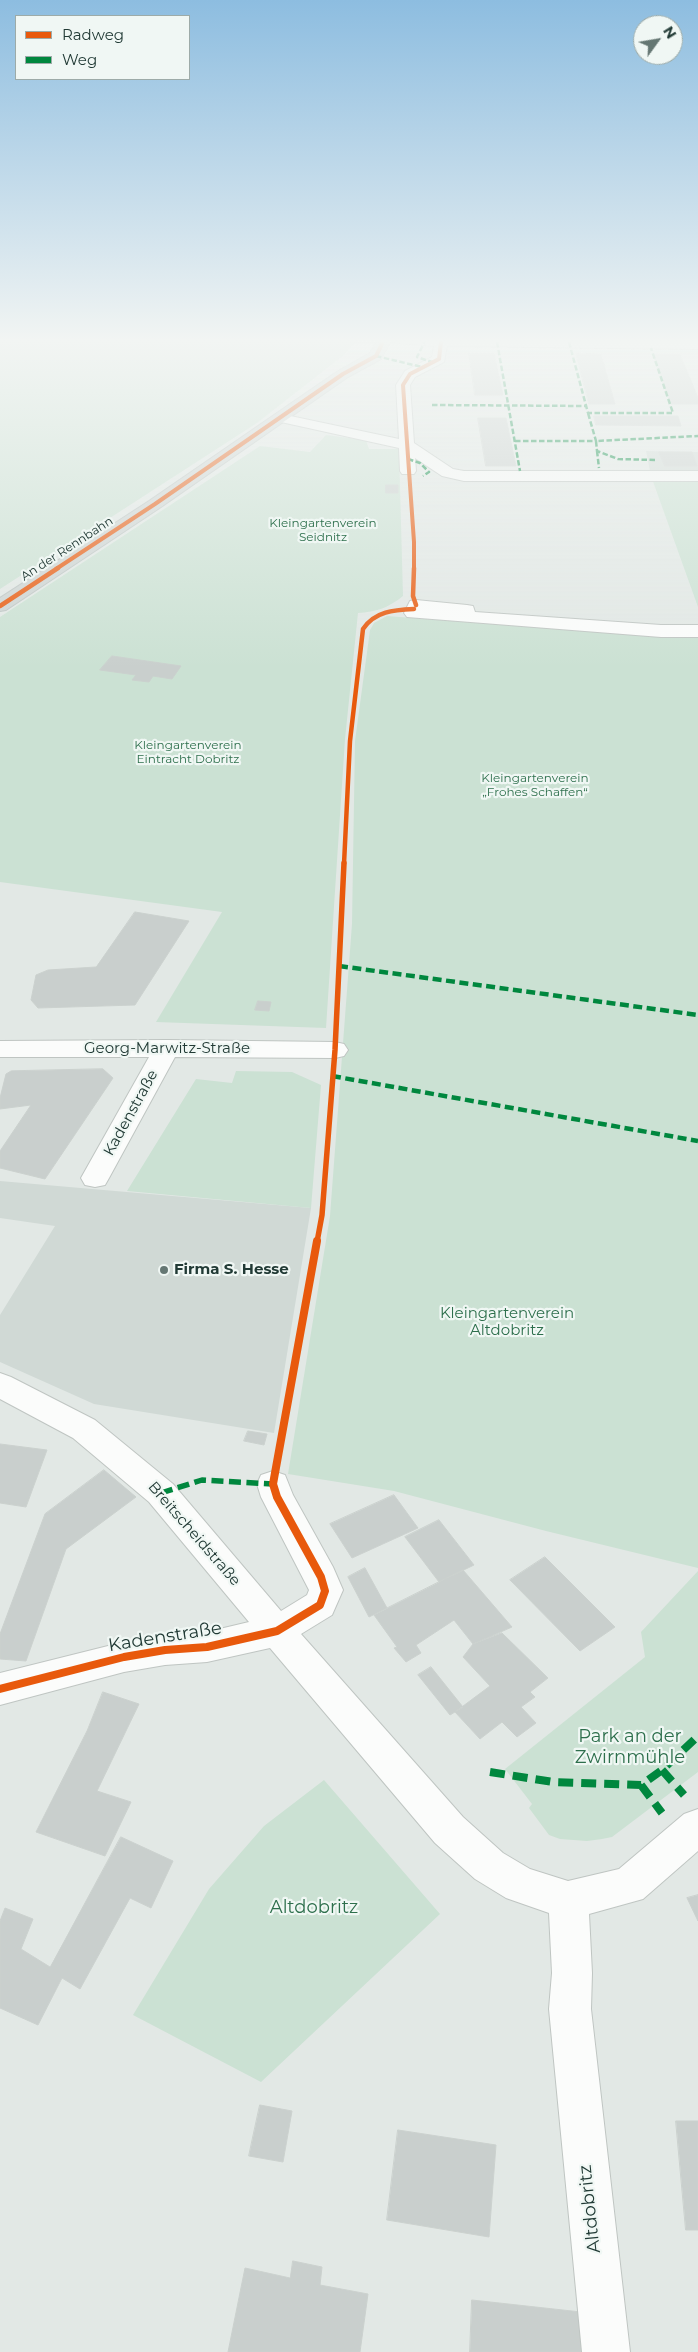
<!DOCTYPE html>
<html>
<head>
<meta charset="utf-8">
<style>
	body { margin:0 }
	#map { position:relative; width:698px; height:2352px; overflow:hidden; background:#e2e8e5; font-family:Montserrat,sans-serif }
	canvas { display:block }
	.legend { position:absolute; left:15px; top:15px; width:175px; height:65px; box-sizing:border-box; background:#f0f7f4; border:1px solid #9daba8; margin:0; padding:6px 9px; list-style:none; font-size:15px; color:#213a35 }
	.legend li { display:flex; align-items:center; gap:10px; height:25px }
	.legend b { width:25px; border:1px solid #9daba8 }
	.north { position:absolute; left:633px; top:15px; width:50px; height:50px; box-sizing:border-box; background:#f0f7f4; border:1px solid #9daba8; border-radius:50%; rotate:58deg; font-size:14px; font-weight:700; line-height:20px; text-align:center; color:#213a35 }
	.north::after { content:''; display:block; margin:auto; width:18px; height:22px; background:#657773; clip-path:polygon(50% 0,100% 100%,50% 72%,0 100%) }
</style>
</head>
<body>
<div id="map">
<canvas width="698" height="2352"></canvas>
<ul class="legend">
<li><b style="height:6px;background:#e8590c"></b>Radweg</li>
<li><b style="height:6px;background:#00873e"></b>Weg</li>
</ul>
<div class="north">N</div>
</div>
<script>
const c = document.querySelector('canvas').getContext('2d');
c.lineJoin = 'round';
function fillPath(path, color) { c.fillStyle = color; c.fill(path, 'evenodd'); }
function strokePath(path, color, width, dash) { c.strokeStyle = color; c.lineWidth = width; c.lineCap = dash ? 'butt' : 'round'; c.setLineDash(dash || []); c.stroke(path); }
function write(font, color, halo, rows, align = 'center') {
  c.font = font + ' Montserrat,sans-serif'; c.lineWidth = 4.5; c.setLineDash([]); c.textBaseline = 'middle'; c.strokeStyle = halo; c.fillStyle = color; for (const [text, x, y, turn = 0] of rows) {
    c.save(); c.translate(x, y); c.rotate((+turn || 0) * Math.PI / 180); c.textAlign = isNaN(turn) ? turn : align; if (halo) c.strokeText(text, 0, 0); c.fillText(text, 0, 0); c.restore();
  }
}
fillPath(new Path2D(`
	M 646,451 L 698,452 L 698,476 L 651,476 Z
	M 0,1181 L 311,1208 L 274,1433 L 94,1404 L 0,1362 L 0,1315 L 55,1226 L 0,1218 Z`), '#d0d9d5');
fillPath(new Path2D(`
	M 0,339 L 358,339 L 344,355 L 257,423 L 0,589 Z
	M 326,435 L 366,440 L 369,449 L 399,449 L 403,596 C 388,608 376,612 358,613 L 345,739 L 326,1028 L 156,1022 L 222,912 L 0,882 L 0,617 L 260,446 L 310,452 Z
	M 651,476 L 698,476 L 698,607 Z
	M 387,616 L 663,637 L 698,637 L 698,1568 L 546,1531 L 394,1491 L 288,1474 L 330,1216 L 352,924 L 355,741 L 370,630 L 374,623 Z
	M 236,1071 L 292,1072 L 321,1085 L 311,1208 L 127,1191 L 196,1079 L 232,1083 Z
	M 698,1571 L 698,1772 L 612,1837 L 602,1839 L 587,1841 L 560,1839 L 549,1835 L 529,1808 L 532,1804 L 505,1769 L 645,1657 L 641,1632 Z
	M 324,1780 L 440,1914 L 261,2082 L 133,2015 L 209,1889 L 264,1826 Z`), '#cbe1d3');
const building = new Path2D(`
	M 469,353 L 494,353 L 503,395 L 475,395 Z
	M 576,353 L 601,354 L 615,404 L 589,404 Z
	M 653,354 L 680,354 L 698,398 L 698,404 L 671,404 Z
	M 594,416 L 678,416 L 681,426 L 596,425 Z
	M 478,418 L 506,418 L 516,466 L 486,466 Z
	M 659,452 L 692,452 L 697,466 L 665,466 Z
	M 386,485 L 398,485 L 398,493 L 386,493 Z
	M 112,656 L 181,666 L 172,679 L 153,676 L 149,682 L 132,680 L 136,675 L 100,670 Z
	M 135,912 L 189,921 L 135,1005 L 38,1008 L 31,1000 L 36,975 L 48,970 L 96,967 Z
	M 258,1001 L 271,1002 L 269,1011 L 255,1010 Z
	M 103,1069 L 113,1078 L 45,1179 L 0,1168 L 0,1151 L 31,1105 L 0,1109 L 0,1098 L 6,1074 L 11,1071 Z
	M 248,1431 L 267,1434 L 264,1445 L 244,1441 Z
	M 0,1444 L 47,1450 L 26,1507 L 0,1503 Z
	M 104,1470 L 136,1497 L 66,1549 L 26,1661 L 0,1659 L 0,1634 L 45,1514 Z
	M 394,1495 L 418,1528 L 352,1558 L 330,1524 Z
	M 439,1520 L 474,1565 L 439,1582 L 405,1537 Z
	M 545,1557 L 615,1627 L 580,1651 L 510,1580 Z
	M 365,1568 L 387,1608 L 369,1617 L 348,1577 Z
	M 463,1570 L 512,1627 L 473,1644 L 454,1620 L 416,1645 L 421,1653 L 406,1662 L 394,1648 L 397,1647 L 374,1615 Z
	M 502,1633 L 548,1678 L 530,1692 L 535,1697 L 521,1707 L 536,1723 L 517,1737 L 502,1722 L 480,1739 L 455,1712 L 490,1686 L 463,1657 L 473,1644 Z
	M 431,1667 L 463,1707 L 450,1715 L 418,1675 Z
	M 103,1692 L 139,1704 L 97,1791 L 131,1802 L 105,1856 L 36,1832 L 87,1731 Z
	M 121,1837 L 173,1861 L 151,1908 L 130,1898 L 80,1989 L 62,1978 L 38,2025 L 0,2008 L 0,1921 L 5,1908 L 33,1919 L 21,1949 L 50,1967 Z
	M 698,1895 L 698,1921 L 687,1898 Z
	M 260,2105 L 292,2111 L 283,2162 L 249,2156 Z
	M 676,2121 L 698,2121 L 698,2230 L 686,2230 Z
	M 398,2130 L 496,2145 L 489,2237 L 387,2220 Z
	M 293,2261 L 322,2267 L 320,2285 L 368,2294 L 360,2352 L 228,2352 L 245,2268 L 290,2278 Z
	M 472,2300 L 581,2312 L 581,2352 L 470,2352 Z`);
fillPath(building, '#c9cfcd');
strokePath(building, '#cbd1ce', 1);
const minor = new Path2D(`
	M 392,339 L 698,341 L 698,349 L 447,346 L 444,362 L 415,377 L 410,385 L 414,443 L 453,469 L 464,471 L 698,471 L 698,481 L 464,481 L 442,476 L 415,458 L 416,471 L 414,474 L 402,474 L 400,471 L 399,448 L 281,422 L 274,418 L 281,414 L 399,439 L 396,385 L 405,371 L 432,357 L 434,346 L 399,343 Z
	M 416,600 L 467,605 L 473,606 L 475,612 L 661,625 L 698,625 L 698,637 L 661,637 L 407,617 L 404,613 L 410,601 Z
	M 167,1040 L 335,1042 L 344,1044 L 348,1050 L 344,1056 L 335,1058 L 175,1057 L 109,1178 L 105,1185 L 95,1187 L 85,1185 L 81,1178 L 149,1057 L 0,1057 L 0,1041 Z
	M 0,1373 L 11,1377 L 95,1420 L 173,1484 L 281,1611 L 307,1595 L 309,1590 L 261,1497 L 257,1484 L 261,1475 L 273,1471 L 285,1475 L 293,1495 L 333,1567 L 343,1590 L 332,1615 L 301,1634 L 463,1817 L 503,1853 L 530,1869 L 568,1881 L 619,1869 L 684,1814 L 698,1809 L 698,1851 L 643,1899 L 589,1914 L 592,1973 L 591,2009 L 630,2352 L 582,2352 L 549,2009 L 552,1973 L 549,1913 L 506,1898 L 475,1879 L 435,1843 L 270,1648 L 207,1662 L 165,1665 L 124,1672 L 0,1705 L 0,1673 L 124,1642 L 165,1635 L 207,1632 L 249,1622 L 149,1502 L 73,1438 L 0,1399 Z`);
const major = new Path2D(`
	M 382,340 L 389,344 L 381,359 L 348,377 L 161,507 L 6,610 L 0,611 L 0,598 L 149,501 L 338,371 L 370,353 L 377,341 Z`);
strokePath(minor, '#bfc5c2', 2);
strokePath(major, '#bcc4c2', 2);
fillPath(minor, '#fbfcfb');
fillPath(major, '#cdd4d2');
strokePath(new Path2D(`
	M 426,339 L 417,357 L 432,362
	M 497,342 L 520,471
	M 569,342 L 588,413 L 673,413 L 651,348
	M 376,356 L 422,367
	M 432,405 L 586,406
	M 515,441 L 596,441 L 588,413
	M 597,451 L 599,468
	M 408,459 L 420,463 L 429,472 L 423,476
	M 655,460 L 618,459 L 597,451 L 596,441 L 698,436`), '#00873e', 2.5, [5.5, 2.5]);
strokePath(new Path2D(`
	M 339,966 L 698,1015
	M 332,1076 L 698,1141`), '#00873e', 4.5, [9, 4.5]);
strokePath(new Path2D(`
	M 161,1493 L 202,1480 L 273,1484 L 274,1482`), '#00873e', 5.5, [12, 5.5]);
strokePath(new Path2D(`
	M 662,1770 L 684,1795
	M 490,1772 L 553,1782 L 641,1785 L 662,1770 L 698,1736
	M 641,1785 L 662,1813`), '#00873e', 8, [15, 8]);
strokePath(new Path2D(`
	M 56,569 L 155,504 L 343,374 L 376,356 L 382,344
	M 414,569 L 414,542 L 403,385 L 410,374 L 439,359 L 441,342`), '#e8590c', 4);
strokePath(new Path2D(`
	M 414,568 L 413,596 L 416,605
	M 0,606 L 58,568
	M 344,864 L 350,741 L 363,629 C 375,611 394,610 414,609`), '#e8590c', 4.5);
strokePath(new Path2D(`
	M 317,1242 L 322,1215 L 335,1050 L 344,863`), '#e8590c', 5.5);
strokePath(new Path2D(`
	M 0,1689 L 124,1657 L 165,1650 L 207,1647 L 277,1631 L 320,1605 L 325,1591 L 321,1577 L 277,1497 L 273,1484 L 317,1241`), '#e8590c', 8);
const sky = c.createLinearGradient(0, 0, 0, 668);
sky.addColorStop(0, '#8dbde0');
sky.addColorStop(0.51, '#f2f5f3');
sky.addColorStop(1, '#f2f5f300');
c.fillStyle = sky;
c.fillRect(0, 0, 698, 668);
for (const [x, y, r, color] of [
	[164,1270,5,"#657773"]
]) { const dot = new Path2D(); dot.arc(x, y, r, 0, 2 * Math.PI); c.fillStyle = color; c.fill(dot); strokePath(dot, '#f0f7f4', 2); }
write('12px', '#2d6f4c', '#f0f7f4', [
	["Kleingartenverein",323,523],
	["Seidnitz",323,537],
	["Kleingartenverein",188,745],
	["Eintracht Dobritz",188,759],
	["Kleingartenverein",535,778],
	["„Frohes Schaffen“",535,792]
]);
write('12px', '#213a35', '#f0f7f4', [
	["An der Rennbahn",67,549,-33]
]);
write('15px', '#213a35', '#f0f7f4', [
	["Georg-Marwitz-Straße",167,1049],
	["Kadenstraße",131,1113,-61],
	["Breitscheidstraße",194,1534,49]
]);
write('bold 15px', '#213a35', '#f0f7f4', [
	["Firma S. Hesse",174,1270]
], 'left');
write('15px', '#2d6f4c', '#f0f7f4', [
	["Kleingartenverein",507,1314],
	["Altdobritz",507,1331]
]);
write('18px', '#213a35', '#f0f7f4', [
	["Kadenstraße",165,1637,-9],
	["Altdobritz",590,2209,-96]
]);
write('18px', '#2d6f4c', '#f0f7f4', [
	["Park an der",630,1737],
	["Zwirnmühle",630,1758],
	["Altdobritz",314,1908]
]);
</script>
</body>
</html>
